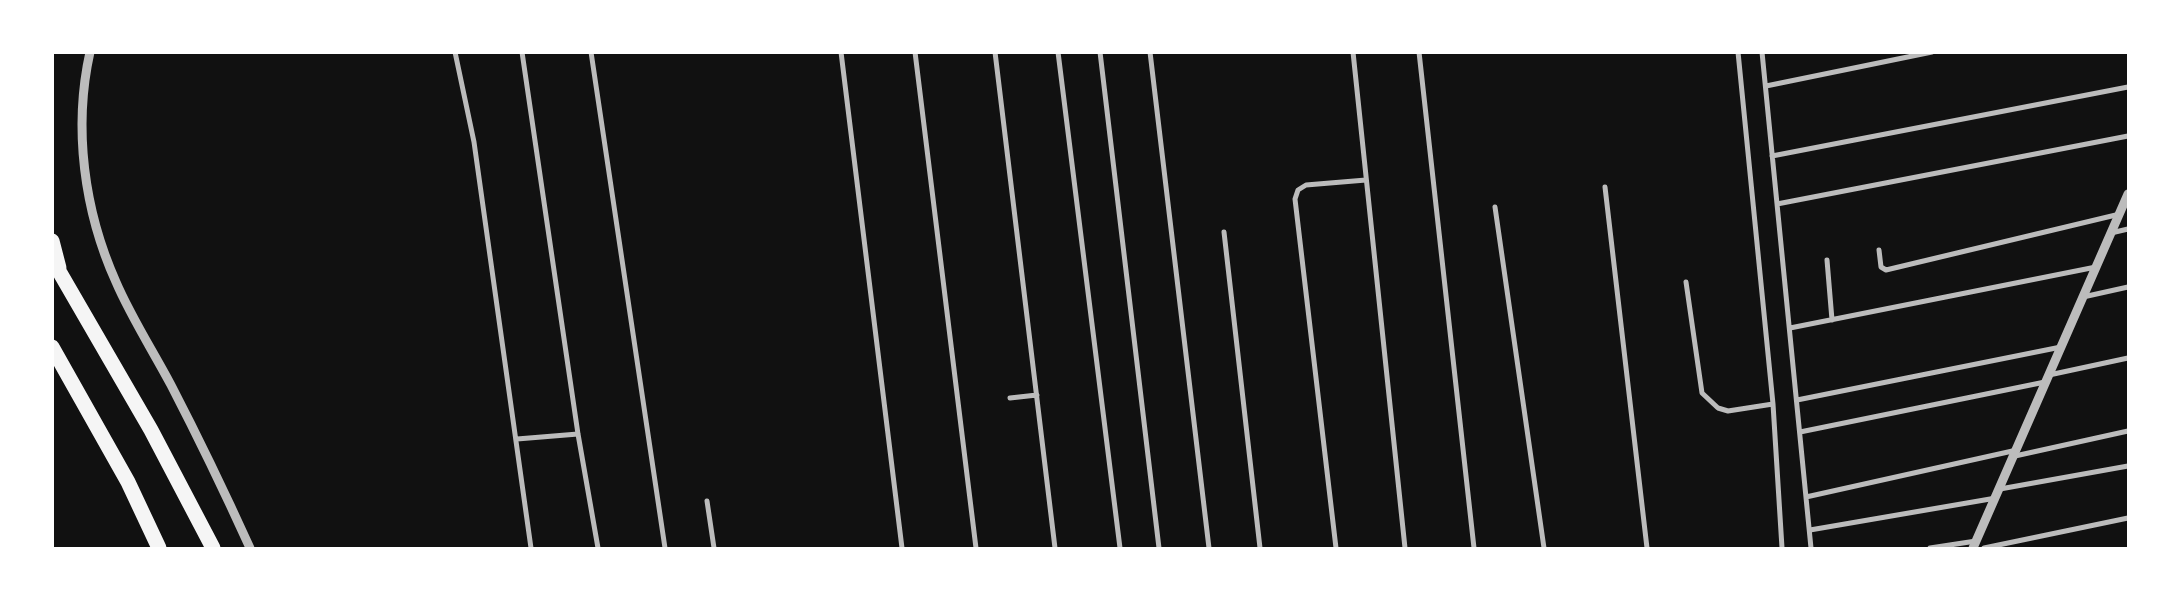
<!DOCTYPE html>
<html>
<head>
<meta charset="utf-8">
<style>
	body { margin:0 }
	#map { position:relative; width:2181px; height:601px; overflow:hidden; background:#111; font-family:Jost,sans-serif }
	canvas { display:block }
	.frame { position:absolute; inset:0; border:54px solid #fff; pointer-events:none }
</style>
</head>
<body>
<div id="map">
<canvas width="2181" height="601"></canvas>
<div class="frame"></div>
</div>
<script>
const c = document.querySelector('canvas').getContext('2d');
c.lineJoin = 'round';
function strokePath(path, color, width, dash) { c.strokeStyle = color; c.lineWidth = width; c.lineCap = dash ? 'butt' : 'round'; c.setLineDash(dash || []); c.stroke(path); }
strokePath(new Path2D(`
	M 455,52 L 474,142 L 531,548
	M 522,52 L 578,434 L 598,548
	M 591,52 L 665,548
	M 841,52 L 902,548
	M 915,52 L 976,548
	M 995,52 L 1055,548
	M 1058,52 L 1120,548
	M 1100,52 L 1159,548
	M 1150,52 L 1209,548
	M 1353,52 L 1405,548
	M 1419,52 L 1474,548
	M 1738,52 L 1773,404 L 1782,548
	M 1762,52 L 1811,548
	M 1766,86 L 1932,52
	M 1772,156 L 2128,87
	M 1605,187 L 1647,548
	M 1777,204 L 2128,136
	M 1495,207 L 1544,548
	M 1224,232 L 1260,548
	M 2111,233 L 2128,229
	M 1879,250 L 1881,267 L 1886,270 L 2120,214
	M 1827,260 L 1832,320
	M 1686,282 L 1702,393 L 1718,408 L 1728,411 L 1773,404
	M 2083,297 L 2128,287
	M 1790,328 L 2096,267
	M 2049,375 L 2128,358
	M 1010,398 L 1037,395
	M 1797,400 L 2061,347
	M 1800,432 L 2045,382
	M 517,439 L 578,434
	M 2015,456 L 2128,431
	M 2000,489 L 2128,466
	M 1806,497 L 2017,450
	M 707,501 L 714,548
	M 1810,530 L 1996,498
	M 1336,548 L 1295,199 L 1298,190 L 1306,185 L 1366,180
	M 1930,548 L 1976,541
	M 1984,548 L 2128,518`), '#bcbcbc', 5);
strokePath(new Path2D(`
	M 90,52 C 73,128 84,211 116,282 C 131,317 153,351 171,385 C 199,439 225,493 250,548
	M 1973,548 L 2128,194`), '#bcbcbc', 9);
strokePath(new Path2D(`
	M 52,241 L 59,268
	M 52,259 L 151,430 L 213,548
	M 52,347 L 128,482 L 159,548`), '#f5f5f5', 15);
</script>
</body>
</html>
